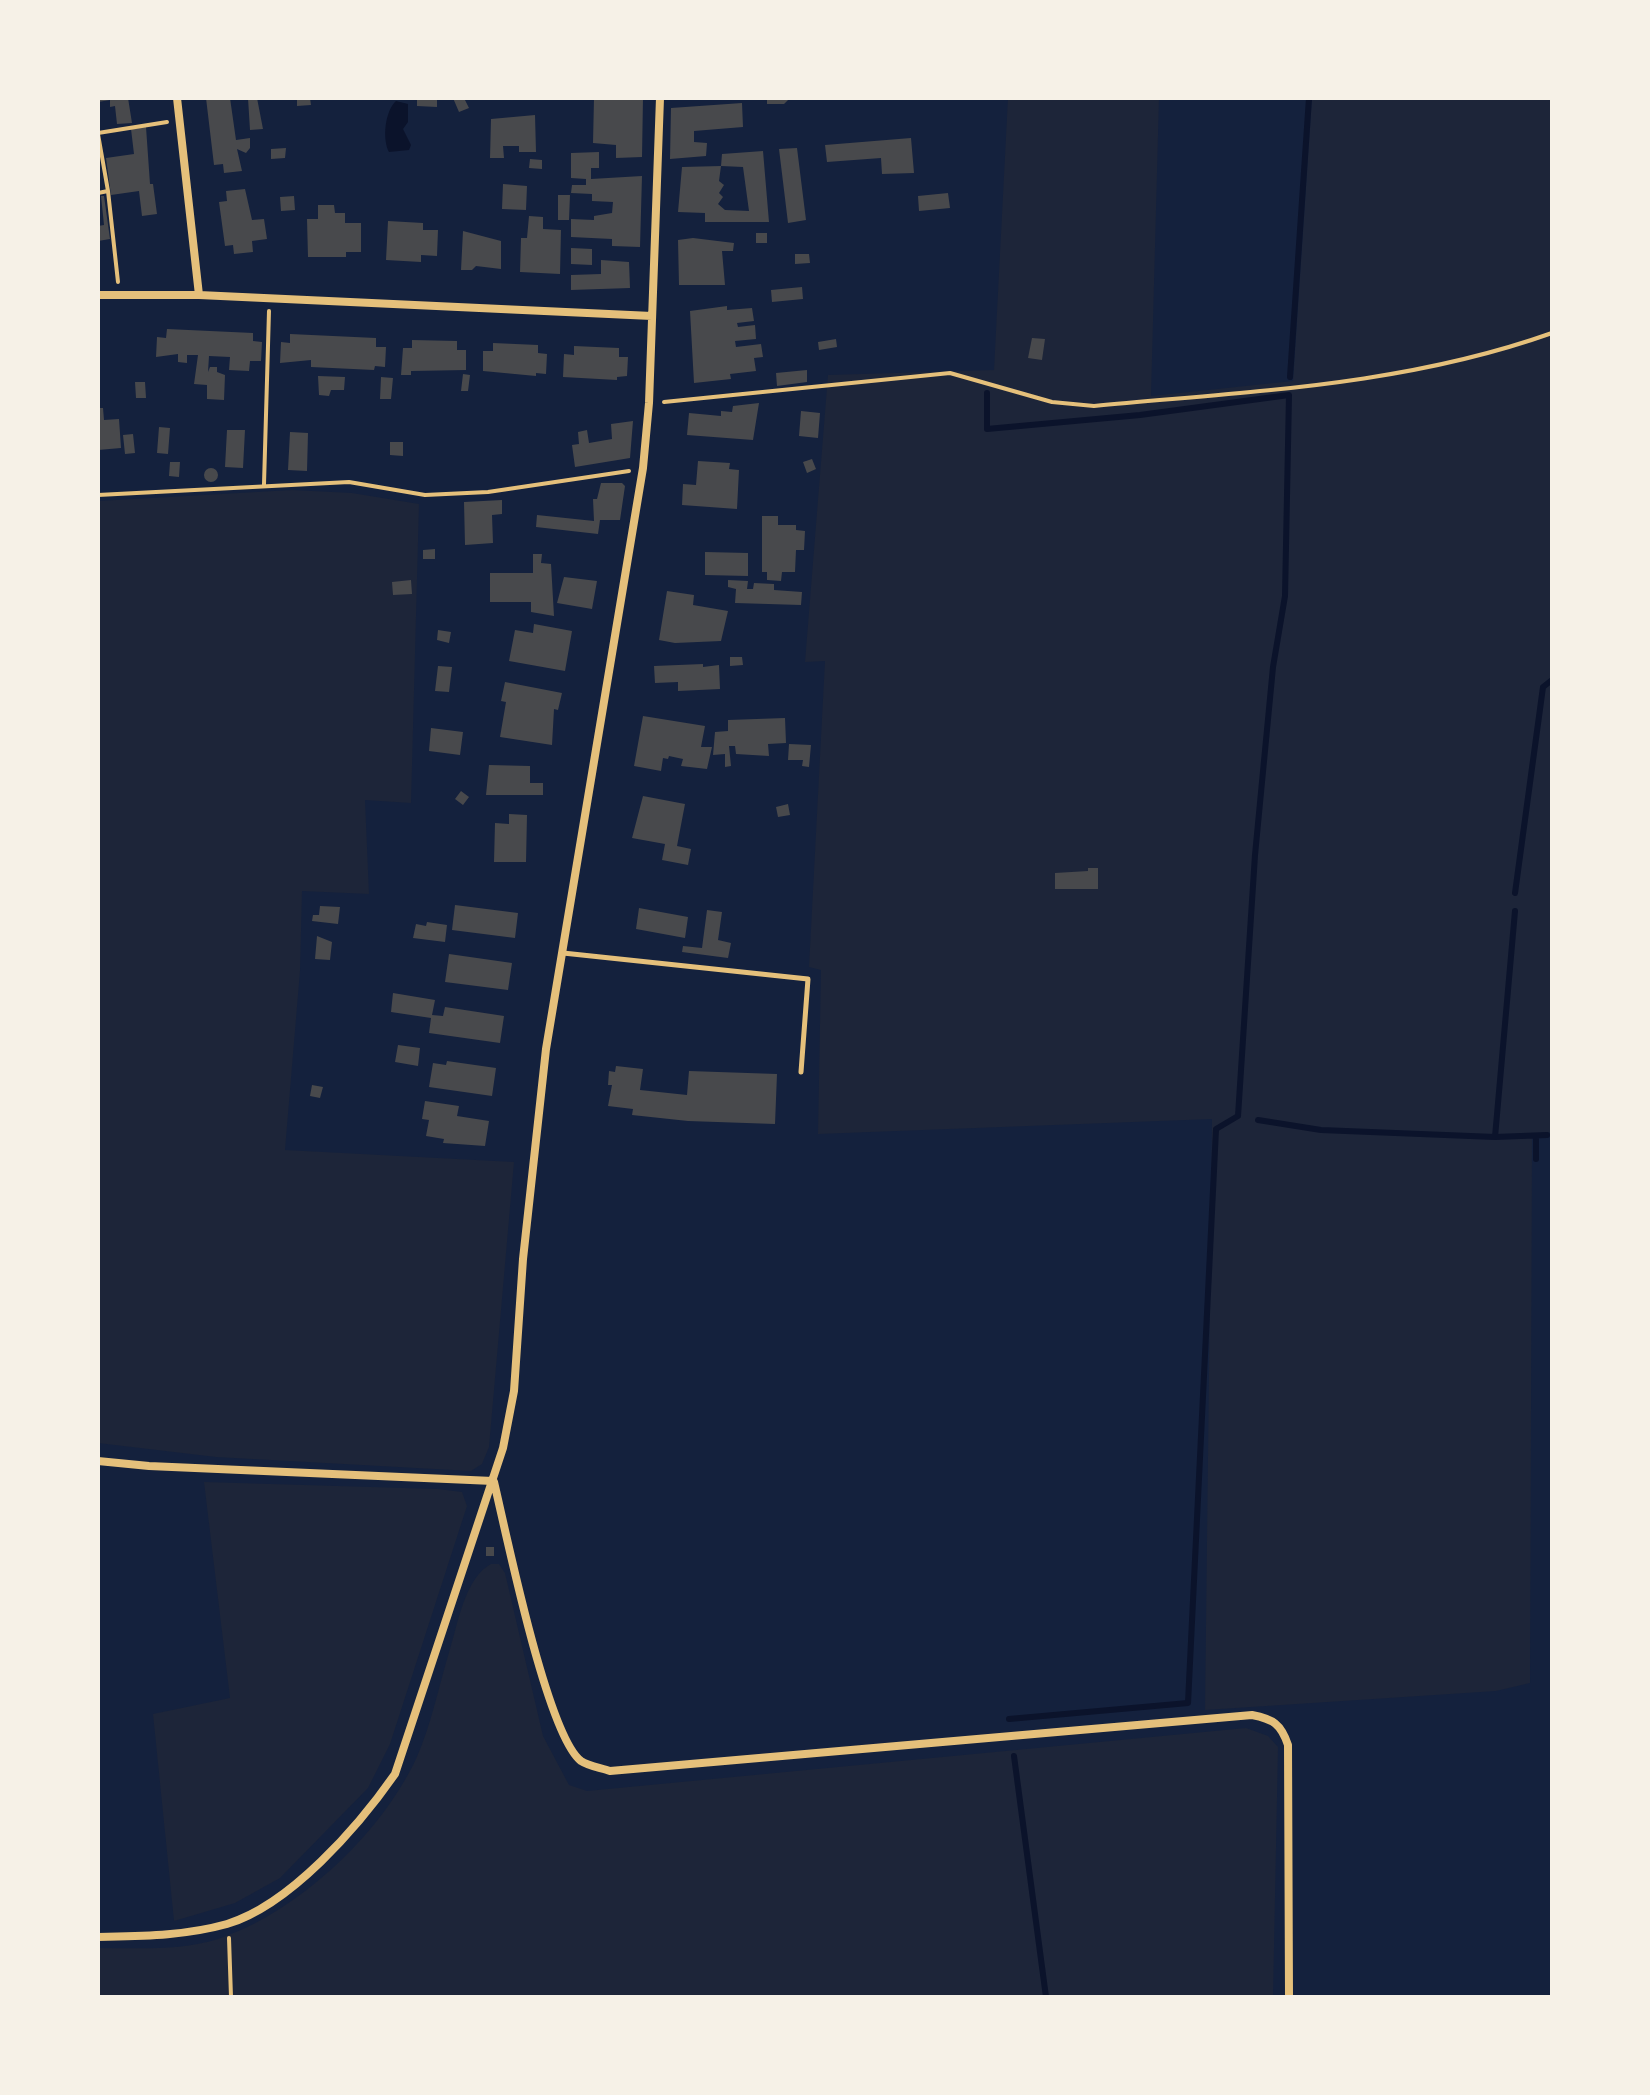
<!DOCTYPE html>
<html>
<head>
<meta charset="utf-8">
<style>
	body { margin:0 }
	#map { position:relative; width:1650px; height:2095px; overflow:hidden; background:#14213d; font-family:Literata,serif }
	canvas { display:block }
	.frame { position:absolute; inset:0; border:100px solid #f6f1e7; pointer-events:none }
</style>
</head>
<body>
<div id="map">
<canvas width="1650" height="2095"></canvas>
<div class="frame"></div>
</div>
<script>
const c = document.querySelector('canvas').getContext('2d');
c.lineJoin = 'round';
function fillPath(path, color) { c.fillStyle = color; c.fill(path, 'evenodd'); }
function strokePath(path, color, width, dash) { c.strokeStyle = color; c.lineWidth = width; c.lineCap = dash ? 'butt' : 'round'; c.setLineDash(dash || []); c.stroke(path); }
fillPath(new Path2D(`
	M 1008,98 L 1159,98 L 1151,396 L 1293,381 L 1312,98 L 1552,98 L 1552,1132 L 1532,1136 L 1530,1683 L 1496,1691 L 1205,1710 L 1212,1119 L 818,1134 L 821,970 L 809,967 L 825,661 L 805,662 L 828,375 L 994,370 Z
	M 292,490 L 352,493 L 419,504 L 411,803 L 365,800 L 369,894 L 302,891 L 300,971 L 285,1150 L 514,1162 L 489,1447 L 482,1464 L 471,1471 L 216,1457 L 98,1443 L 98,501 Z
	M 204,1482 L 438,1489 L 462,1492 L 467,1506 L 390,1744 L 368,1788 L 280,1878 L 235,1903 L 174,1921 L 153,1714 L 230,1698 Z
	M 491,1564 L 499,1564 L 505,1573 L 543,1736 L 569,1785 L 587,1791 L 1246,1728 L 1268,1736 L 1278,1747 L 1273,1997 L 98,1997 L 98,1948 C 138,1948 180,1951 218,1939 C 298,1912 380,1835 416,1759 C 431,1726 439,1685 450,1649 C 458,1623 465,1578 491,1564 Z`), '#1d2539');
fillPath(new Path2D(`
	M 396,101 L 408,104 L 408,122 L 403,129 L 411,145 L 409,150 L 389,152 C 382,139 385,111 396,101 Z`), '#0b132b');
strokePath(new Path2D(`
	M 1290,377 L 1309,98
	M 987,393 L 987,429 L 1140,415 L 1289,395 L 1285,596 L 1273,667 L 1255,855 L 1238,1116 L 1216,1129 L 1188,1703 L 1009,1719
	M 1515,893 L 1543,687 L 1552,680
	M 1258,1120 L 1321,1130 L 1495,1137 L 1515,911
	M 1536,1136 L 1536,1159
	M 1495,1137 L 1547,1135
	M 1014,1756 L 1046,1997`), '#0b132b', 6);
fillPath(new Path2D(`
	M 98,98 L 128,98 L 132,123 L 117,124 L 115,106 L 110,107 L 110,100 L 98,102 Z
	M 206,98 L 230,98 L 236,140 L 250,138 L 250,148 L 246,153 L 237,149 L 242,171 L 224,173 L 223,164 L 214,165 Z
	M 248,98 L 257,98 L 263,129 L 250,130 Z
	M 297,98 L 310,98 L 311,105 L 297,106 Z
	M 417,98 L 437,98 L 437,107 L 417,106 Z
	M 453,98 L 464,98 L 469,108 L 459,112 Z
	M 594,98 L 643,98 L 642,157 L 616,158 L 616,145 L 593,143 Z
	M 767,98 L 790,98 L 784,104 L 767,104 Z
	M 742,103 L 743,127 L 694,131 L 694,142 L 707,143 L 706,156 L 670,159 L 671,108 Z
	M 535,115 L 536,152 L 519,152 L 519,146 L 503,146 L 504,158 L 490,158 L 491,119 Z
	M 146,127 L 150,184 L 153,184 L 157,214 L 142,216 L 139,191 L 111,195 L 106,158 L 134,154 L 131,129 Z
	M 911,138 L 914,173 L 882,174 L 881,158 L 827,162 L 825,145 Z
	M 286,148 L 285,158 L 271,159 L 271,149 Z
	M 797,148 L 806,220 L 788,223 L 779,149 Z
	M 763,151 L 769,222 L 705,222 L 705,213 L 678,212 L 682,167 L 721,166 L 719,181 L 724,185 L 719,193 L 723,197 L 718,204 L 725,210 L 749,211 L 743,167 L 721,166 L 722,154 Z
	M 599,152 L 599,168 L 591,168 L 591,179 L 642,176 L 640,247 L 612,246 L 612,239 L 571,237 L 571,219 L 594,220 L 594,216 L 612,213 L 613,202 L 592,201 L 592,194 L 571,193 L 572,185 L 586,185 L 586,179 L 571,178 L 571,153 Z
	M 530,159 L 542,160 L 542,169 L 529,168 Z
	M 503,184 L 527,186 L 526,210 L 502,209 Z
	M 245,189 L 252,220 L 264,219 L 267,239 L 252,241 L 253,252 L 234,254 L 233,245 L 225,246 L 219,202 L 227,201 L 226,191 Z
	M 948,193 L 950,208 L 919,211 L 918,196 Z
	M 558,195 L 570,195 L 569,220 L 558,220 Z
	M 101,196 L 104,196 L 110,239 L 98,241 L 98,226 L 104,225 Z
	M 294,196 L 295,210 L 281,211 L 280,197 Z
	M 318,205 L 334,205 L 335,213 L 345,213 L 345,223 L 361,223 L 361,252 L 346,252 L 346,257 L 308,257 L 307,219 L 318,219 Z
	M 529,216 L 543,217 L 543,229 L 561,230 L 560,274 L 520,272 L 521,238 L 527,238 Z
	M 388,221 L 423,223 L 423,230 L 438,230 L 437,256 L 421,255 L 421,262 L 386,260 Z
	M 463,231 L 501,241 L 501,269 L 476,266 L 472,270 L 461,270 Z
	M 756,233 L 767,233 L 767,243 L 756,243 Z
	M 693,238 L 734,243 L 733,251 L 722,251 L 725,285 L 679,285 L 678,240 Z
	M 571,248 L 592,249 L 592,265 L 571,264 Z
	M 795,254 L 809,254 L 810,263 L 795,264 Z
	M 601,260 L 629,262 L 630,288 L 571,290 L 571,275 L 601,274 Z
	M 802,287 L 803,299 L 772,302 L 771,290 Z
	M 727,306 L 727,310 L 752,308 L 754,321 L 737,323 L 738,327 L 755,325 L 756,339 L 735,341 L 736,347 L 761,344 L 763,357 L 754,358 L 756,371 L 730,374 L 731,379 L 694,383 L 690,311 Z
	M 167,329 L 253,333 L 253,341 L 262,342 L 261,361 L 250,361 L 249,371 L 229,370 L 230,357 L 209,356 L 208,372 L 210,367 L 217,367 L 217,372 L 225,375 L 224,400 L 207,399 L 207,385 L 194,384 L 198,355 L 187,355 L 187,363 L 178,362 L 178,354 L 156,357 L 157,337 L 166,338 Z
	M 290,334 L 376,338 L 376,347 L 386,347 L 385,367 L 375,366 L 374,370 L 311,367 L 311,360 L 280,363 L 281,342 L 290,343 Z
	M 1032,338 L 1045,339 L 1042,360 L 1028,358 Z
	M 836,339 L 837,347 L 819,350 L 818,342 Z
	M 412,340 L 457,341 L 457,350 L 466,350 L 466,370 L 411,371 L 411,375 L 401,375 L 403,348 L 412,348 Z
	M 493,343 L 538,345 L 538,353 L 547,354 L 546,374 L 536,373 L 536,376 L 483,371 L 483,351 L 493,351 Z
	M 574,346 L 619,348 L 619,357 L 628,357 L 627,376 L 617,377 L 617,380 L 563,377 L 564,354 L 574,355 Z
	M 807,370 L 807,382 L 777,386 L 776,373 Z
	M 463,374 L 470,375 L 468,391 L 461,391 Z
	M 318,376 L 345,377 L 344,390 L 331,390 L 329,396 L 319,395 Z
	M 381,377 L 393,378 L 391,399 L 380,399 Z
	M 135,382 L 145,382 L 146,398 L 136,398 Z
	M 759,403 L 753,440 L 687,435 L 689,413 L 721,416 L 721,411 L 732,412 L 733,406 Z
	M 98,408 L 103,408 L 104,420 L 119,419 L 121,448 L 98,450 Z
	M 801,411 L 820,413 L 818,438 L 799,436 Z
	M 633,421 L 630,458 L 575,467 L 572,445 L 579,444 L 578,432 L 587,430 L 589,443 L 612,439 L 611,424 Z
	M 159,427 L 170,428 L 168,454 L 157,453 Z
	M 227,430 L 245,430 L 243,468 L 225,467 Z
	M 290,432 L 308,433 L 307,471 L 288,470 Z
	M 133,434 L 135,453 L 125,454 L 123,435 Z
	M 390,442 L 403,442 L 403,456 L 390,455 Z
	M 812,459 L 816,469 L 807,473 L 803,462 Z
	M 698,461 L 730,463 L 729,469 L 739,470 L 737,509 L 682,505 L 683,484 L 696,485 Z
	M 170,462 L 180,462 L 179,477 L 169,476 Z
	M204 475a7 7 0 1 1 14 0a7 7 0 1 1-14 0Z
	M 601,483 L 622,483 L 625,486 L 620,520 L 600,520 L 598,534 L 536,527 L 537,515 L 594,521 L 593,499 L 597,499 Z
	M 502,500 L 502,514 L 492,515 L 493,543 L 465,545 L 464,502 Z
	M 762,516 L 778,516 L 778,525 L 796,525 L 796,530 L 805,531 L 804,550 L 796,550 L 795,572 L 782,572 L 781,581 L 767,580 L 767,572 L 762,572 Z
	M 435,549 L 435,559 L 423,559 L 423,550 Z
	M 705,552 L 748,553 L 748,576 L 705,575 Z
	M 533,554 L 542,554 L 541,563 L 551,564 L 554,616 L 531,612 L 531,602 L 490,602 L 490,573 L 533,573 Z
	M 564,577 L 597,581 L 592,609 L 557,603 Z
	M 411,580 L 412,594 L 393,595 L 392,582 Z
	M 728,580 L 748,581 L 747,589 L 753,589 L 754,583 L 774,584 L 774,590 L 802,592 L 801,605 L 735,603 L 736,589 L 728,587 Z
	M 667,591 L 694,595 L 693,605 L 728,611 L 721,641 L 675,643 L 659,640 Z
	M 534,624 L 572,631 L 565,671 L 509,661 L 515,630 L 533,633 Z
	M 438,630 L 451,632 L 449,643 L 437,640 Z
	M 730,657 L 742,657 L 743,665 L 730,666 Z
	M 703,664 L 703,667 L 719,665 L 720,689 L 678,691 L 678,682 L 655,683 L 654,666 Z
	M 438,666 L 452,667 L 449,692 L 435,691 Z
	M 505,682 L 562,693 L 558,710 L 554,709 L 552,745 L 500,737 L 506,702 L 501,701 Z
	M 643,716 L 705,726 L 701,747 L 712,747 L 707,769 L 681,766 L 683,759 L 669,756 L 668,759 L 663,758 L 661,771 L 634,766 Z
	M 785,718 L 786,743 L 768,744 L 769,756 L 736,754 L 735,746 L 729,746 L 731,766 L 725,767 L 725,754 L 713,755 L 715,732 L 728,731 L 728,720 Z
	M 431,728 L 463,732 L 460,755 L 429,751 Z
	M 789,744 L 811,745 L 809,767 L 802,766 L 803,760 L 788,760 Z
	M 489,765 L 530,766 L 530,783 L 543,783 L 543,795 L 486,795 Z
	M 461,791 L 469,797 L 463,805 L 455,799 Z
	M 643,796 L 685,804 L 677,846 L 691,849 L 688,865 L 662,860 L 665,844 L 632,838 Z
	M 788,804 L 790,815 L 778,817 L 776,807 Z
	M 509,814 L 527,815 L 526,862 L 494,862 L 495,823 L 509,824 Z
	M 1088,868 L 1098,868 L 1098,889 L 1055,889 L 1055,873 L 1088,871 Z
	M 455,905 L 518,913 L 515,938 L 452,930 Z
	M 320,906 L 340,907 L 338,924 L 312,921 L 313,915 L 319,915 Z
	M 639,908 L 688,917 L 685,938 L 636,929 Z
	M 707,910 L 722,912 L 718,940 L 731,943 L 728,958 L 682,952 L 683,946 L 702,948 Z
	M 427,922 L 447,925 L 445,942 L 413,938 L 416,924 L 426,926 Z
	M 317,936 L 332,942 L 330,960 L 315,959 Z
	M 449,954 L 512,963 L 508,990 L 445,982 Z
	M 393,993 L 435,1000 L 432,1015 L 443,1016 L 445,1007 L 504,1016 L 500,1043 L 429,1033 L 431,1018 L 391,1012 Z
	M 398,1045 L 420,1048 L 418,1066 L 395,1062 Z
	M 447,1061 L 496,1068 L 492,1096 L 429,1087 L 433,1063 L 446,1065 Z
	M 616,1066 L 643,1069 L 640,1090 L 687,1095 L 689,1071 L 777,1074 L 775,1124 L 688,1121 L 632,1115 L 633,1109 L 608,1106 L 612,1085 L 608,1085 L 609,1071 L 615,1072 Z
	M 312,1085 L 323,1087 L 320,1098 L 310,1096 Z
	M 425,1101 L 459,1106 L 457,1116 L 489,1121 L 485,1146 L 443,1143 L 444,1139 L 426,1136 L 429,1120 L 422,1119 Z
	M 486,1547 L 494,1547 L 494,1556 L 486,1556 Z`), '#48494c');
strokePath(new Path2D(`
	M 98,133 L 167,122
	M 98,134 L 108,191
	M 98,193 L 108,191 L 118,282
	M 664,402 L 950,373 L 1052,402 L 1094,406 C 1250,391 1403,386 1552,333
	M 264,484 L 269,311
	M 98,495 L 349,482 L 425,495 L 488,492 L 629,471
	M 229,1938 L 231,1997`), '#e5c07b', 4);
strokePath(new Path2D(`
	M 563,953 L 808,979 L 801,1072`), '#e5c07b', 5);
strokePath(new Path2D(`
	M 177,98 L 199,295
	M 98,295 L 199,295 L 652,316
	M 98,1461 L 149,1466 L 493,1481
	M 494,1482 C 506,1532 547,1735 581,1761 C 588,1766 602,1768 610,1771 L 1252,1715 C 1273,1719 1281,1724 1288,1745 L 1289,1997
	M 98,1937 C 142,1936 184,1936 227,1924 C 290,1905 358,1827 395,1774 L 503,1448 L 514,1391 L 523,1259 L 546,1049 L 643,468 L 649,403 L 660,98`), '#e5c07b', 8);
</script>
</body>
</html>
